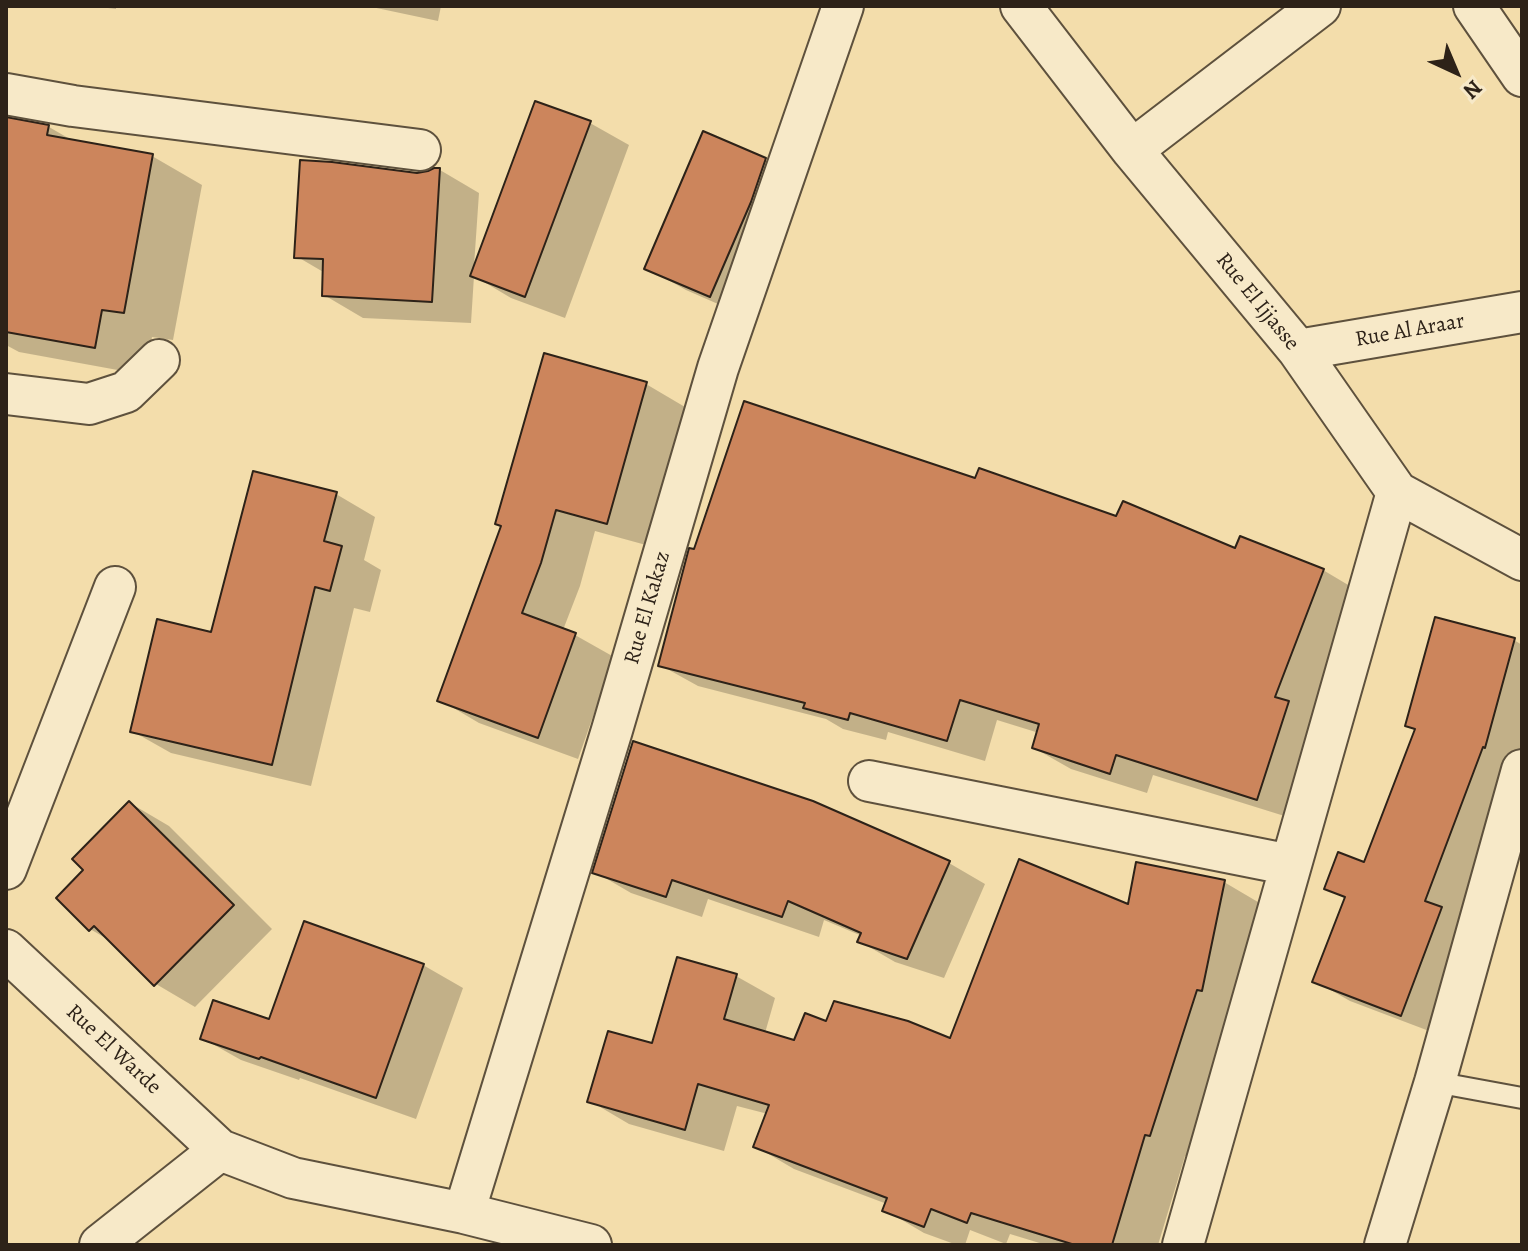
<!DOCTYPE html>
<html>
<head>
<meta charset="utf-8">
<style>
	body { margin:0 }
	#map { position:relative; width:1528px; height:1251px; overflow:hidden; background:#f3ddab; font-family:Alegreya,serif }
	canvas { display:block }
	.frame { position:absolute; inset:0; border:8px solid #2d2218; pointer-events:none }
	.north { position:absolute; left:1416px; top:32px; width:80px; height:80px; -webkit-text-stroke:6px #f7e9c8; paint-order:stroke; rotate:136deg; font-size:22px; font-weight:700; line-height:32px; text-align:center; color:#2d2218 }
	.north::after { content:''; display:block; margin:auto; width:28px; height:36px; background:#2d2218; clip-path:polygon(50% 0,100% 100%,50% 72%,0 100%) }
</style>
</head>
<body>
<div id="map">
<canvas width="1528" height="1251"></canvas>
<div class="frame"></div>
<div class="north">N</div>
</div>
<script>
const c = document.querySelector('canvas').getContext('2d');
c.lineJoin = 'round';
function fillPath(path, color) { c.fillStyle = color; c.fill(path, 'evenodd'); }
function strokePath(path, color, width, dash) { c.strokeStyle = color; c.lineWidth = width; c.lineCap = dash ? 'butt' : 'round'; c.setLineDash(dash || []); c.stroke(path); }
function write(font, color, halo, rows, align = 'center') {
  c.font = font + ' Alegreya,serif'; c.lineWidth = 6; c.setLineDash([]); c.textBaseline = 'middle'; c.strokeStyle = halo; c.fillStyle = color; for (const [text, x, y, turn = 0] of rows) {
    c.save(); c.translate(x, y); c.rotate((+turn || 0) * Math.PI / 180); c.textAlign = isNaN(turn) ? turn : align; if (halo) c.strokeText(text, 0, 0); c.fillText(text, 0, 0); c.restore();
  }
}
fillPath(new Path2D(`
	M 92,6 L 116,6 L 116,9 Z
	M 367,6 L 441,6 L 438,21 Z
	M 6,119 L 49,127 L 75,142 L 152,156 L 202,185 L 173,340 L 152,337 L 145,375 L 19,352 L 6,345 Z
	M 590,123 L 629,145 L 565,318 L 511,298 L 474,276 L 471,323 L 363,318 L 324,295 L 325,273 L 296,256 L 417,175 L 440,170 L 479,193 L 474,266 Z
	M 765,160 L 805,183 L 790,225 L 750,318 L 686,290 L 647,268 Z
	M 646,384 L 685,407 L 646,545 L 595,531 L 580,586 L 563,630 L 575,635 L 614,657 L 578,759 L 479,723 L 440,700 L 503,526 Z
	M 977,480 L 1236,551 L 1323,570 L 1360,592 L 1312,717 L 1325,724 L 1294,819 L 1153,775 L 1147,793 L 1071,769 L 1034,748 L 1039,733 L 997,720 L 985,761 L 888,732 L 886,740 L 843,729 L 826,719 L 698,686 L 660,665 Z
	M 336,494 L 375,517 L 364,560 L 381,570 L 370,612 L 354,608 L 311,786 L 171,753 L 132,731 L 213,634 Z
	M 1514,640 L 1522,645 L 1522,761 L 1437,1034 L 1350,1001 L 1315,981 L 1346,899 L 1326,888 L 1365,865 L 1417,731 L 1407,726 Z
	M 130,803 L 169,826 L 272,929 L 195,1007 L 156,984 L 114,943 L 90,929 L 86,870 Z
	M 949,863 L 985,884 L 944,978 L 895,962 L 859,941 L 862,936 L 824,920 L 819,937 L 708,899 L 702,917 L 631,893 L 595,872 Z
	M 1224,882 L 1263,905 L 1190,1157 L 1185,1156 L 1158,1245 L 1046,1245 L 1010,1234 L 1006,1244 L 970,1230 L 965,1245 L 957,1245 L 924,1233 L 885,1210 L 887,1204 L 794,1169 L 755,1146 L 768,1114 L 737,1106 L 724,1151 L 629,1124 L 590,1101 L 736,976 L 775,998 L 765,1033 L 795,1043 L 827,1024 L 951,1040 L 1129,907 Z
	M 423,965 L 463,988 L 416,1119 L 300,1078 L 299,1080 L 241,1060 L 202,1038 L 270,1022 Z`), '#0003');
const building = new Path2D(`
	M 535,101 L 591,121 L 525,297 L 470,276 Z
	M 6,117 L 49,125 L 47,135 L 153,154 L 124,313 L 102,310 L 95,348 L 6,332 Z
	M 703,131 L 766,158 L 751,202 L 710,297 L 644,269 Z
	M 300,160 L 332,162 L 417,173 L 428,171 L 434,168 L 440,168 L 432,302 L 322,296 L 323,259 L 294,258 Z
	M 544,353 L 647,382 L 607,524 L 556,510 L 541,563 L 522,613 L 576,633 L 538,738 L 437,701 L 501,526 L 495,524 Z
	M 744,401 L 975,478 L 979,468 L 1116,516 L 1123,501 L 1235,548 L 1240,536 L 1324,569 L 1275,697 L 1289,701 L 1257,800 L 1116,755 L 1110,774 L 1032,748 L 1039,724 L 960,700 L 947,741 L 850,713 L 848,720 L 803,708 L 805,703 L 658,666 L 689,548 L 694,549 Z
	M 253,471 L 337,492 L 324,541 L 342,546 L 330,591 L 315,587 L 272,765 L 130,732 L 157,619 L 211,632 Z
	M 1435,617 L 1515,638 L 1485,748 L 1483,747 L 1425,901 L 1442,907 L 1401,1016 L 1312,982 L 1345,897 L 1324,889 L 1338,852 L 1364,862 L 1415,729 L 1405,726 Z
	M 633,741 L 813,801 L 950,861 L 907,959 L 857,942 L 861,933 L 788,901 L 782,917 L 672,880 L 666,897 L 592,873 Z
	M 129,801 L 234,905 L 154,986 L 94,926 L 89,931 L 56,898 L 83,870 L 72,859 Z
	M 1019,859 L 1128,904 L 1136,862 L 1225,880 L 1202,991 L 1197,990 L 1150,1136 L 1145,1135 L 1112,1245 L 1075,1245 L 971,1213 L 967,1223 L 931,1209 L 924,1227 L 882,1211 L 887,1198 L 753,1147 L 769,1105 L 698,1084 L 685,1130 L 587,1102 L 608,1031 L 652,1043 L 677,957 L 737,974 L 724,1019 L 794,1040 L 805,1013 L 826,1021 L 834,1001 L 908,1021 L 950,1038 Z
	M 304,921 L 424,964 L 376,1098 L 261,1057 L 259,1059 L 200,1039 L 213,1000 L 269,1019 Z`);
fillPath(building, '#cc855c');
strokePath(building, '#2d2218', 2);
const service = new Path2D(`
	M 1435,1082 L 1522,1098`);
const minor = new Path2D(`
	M 1021,6 L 1132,150 L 1298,350 L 1397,492 L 1522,560
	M 1474,6 L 1522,76
	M 6,94 L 73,106 L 420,150
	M 1132,150 L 1320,6
	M 1298,350 L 1522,312
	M 6,394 L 89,404 L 126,392 L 159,360
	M 869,781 L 1291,865
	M 6,869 L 115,587
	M 6,950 L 220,1150 L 293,1178 L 464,1213 L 591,1245
	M 464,1213 L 612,730 L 718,368 L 843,6
	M 100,1245 L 220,1150
	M 1183,1245 L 1397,492
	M 1385,1245 L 1435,1082 L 1522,770`);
strokePath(service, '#5e513d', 24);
strokePath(minor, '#5e513d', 44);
strokePath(service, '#f7e9c8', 20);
strokePath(minor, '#f7e9c8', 40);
write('22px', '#2d2218', '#f7e9c8', [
	["Rue El Ijjasse",1257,302,51],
	["Rue Al Araar",1410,331,-10],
	["Rue El Kakaz",648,608,-74],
	["Rue El Warde",113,1050,43]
]);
</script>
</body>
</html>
